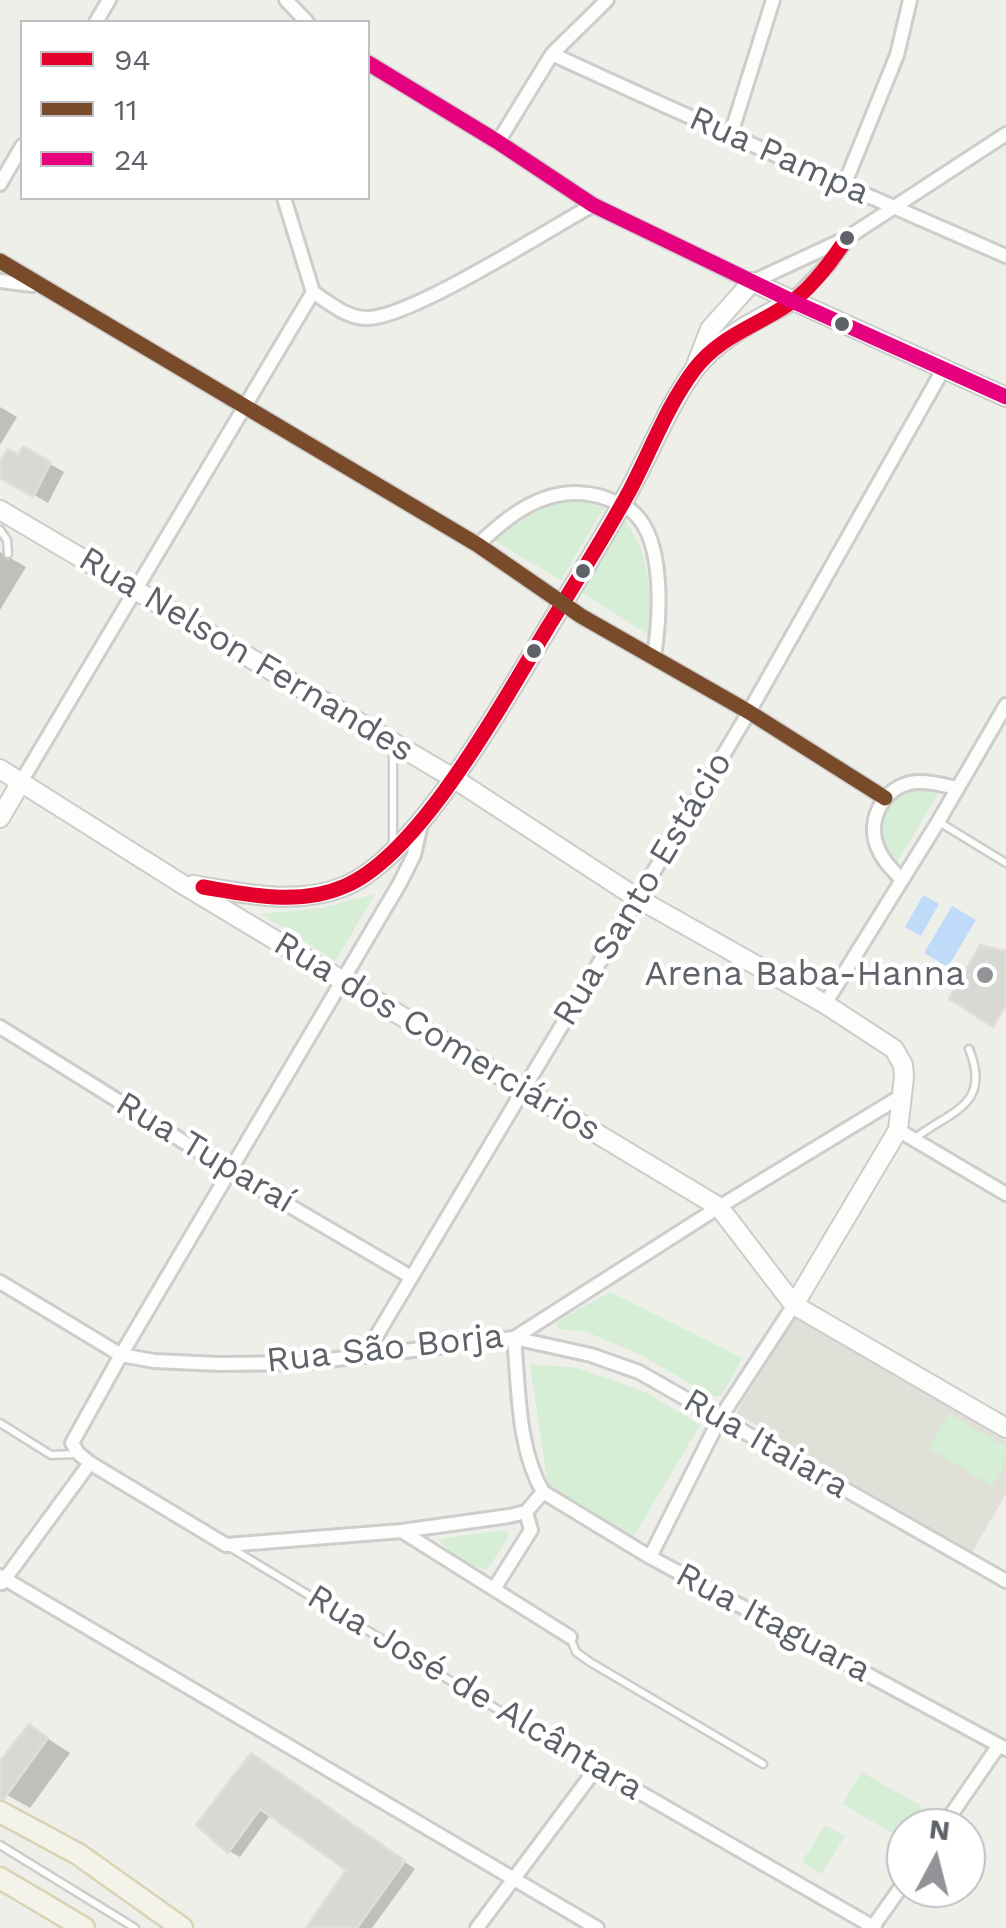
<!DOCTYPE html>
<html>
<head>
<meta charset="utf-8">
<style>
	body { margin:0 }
	#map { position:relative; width:1006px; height:1928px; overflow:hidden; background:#efefea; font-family:"Work Sans",sans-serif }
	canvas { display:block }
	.legend { position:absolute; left:20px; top:20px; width:350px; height:180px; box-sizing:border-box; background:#fff; border:2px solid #bfc0c3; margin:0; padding:12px 18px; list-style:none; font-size:30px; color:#5e6269 }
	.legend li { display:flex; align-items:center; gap:20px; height:50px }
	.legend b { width:50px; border:2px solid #bfc0c3 }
	.north { position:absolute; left:886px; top:1808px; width:100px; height:100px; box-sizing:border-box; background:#fff; border:2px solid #bfc0c3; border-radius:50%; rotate:7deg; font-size:28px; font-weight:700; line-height:40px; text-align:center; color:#5e6269 }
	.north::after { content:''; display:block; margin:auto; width:35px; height:45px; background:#919396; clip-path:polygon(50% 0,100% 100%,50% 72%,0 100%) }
</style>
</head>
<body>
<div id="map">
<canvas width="1006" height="1928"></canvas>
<ul class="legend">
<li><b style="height:12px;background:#e4002b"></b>94</li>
<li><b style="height:12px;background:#7a4b2a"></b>11</li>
<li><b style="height:12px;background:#e5007d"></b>24</li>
</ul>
<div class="north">N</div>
</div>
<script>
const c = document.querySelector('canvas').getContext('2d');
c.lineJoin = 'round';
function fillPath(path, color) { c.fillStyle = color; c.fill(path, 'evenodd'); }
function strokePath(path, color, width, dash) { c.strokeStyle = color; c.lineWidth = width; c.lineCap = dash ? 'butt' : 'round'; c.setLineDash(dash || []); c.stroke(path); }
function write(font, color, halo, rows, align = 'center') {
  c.font = font + ' "Work Sans",sans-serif'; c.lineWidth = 9; c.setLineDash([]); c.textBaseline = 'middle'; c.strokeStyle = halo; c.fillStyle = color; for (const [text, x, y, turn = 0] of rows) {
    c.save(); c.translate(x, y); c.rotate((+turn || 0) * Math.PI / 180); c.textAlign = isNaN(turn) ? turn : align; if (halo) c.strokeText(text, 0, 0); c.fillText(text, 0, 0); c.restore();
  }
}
fillPath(new Path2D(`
	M 795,1316 L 1006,1441 L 1006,1494 L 971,1554 L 736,1413 Z`), '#e0dfd8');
fillPath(new Path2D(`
	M 559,500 L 579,500 L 604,508 L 561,580 L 493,540 L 537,505 Z
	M 624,520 C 652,555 650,591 649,635 L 581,592 Z
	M 920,789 L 938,794 L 894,867 C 871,832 875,798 920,789 Z
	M 375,894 L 335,961 L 261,914 L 321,908 Z
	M 610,1292 L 742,1358 L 722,1395 L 714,1397 L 639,1354 L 587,1332 L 557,1329 L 557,1321 Z
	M 530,1364 L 578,1368 L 645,1392 L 700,1425 L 633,1538 L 548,1488 Z
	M 949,1413 L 1006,1447 L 1006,1463 L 992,1486 L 928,1448 Z
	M 505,1530 L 510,1535 L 487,1570 C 469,1566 449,1554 438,1539 Z
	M 861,1772 L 922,1806 L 910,1828 L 906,1828 L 903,1840 L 843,1804 Z
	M 825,1825 L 845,1836 L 821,1874 L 802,1862 Z`), '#d6edd6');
fillPath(new Path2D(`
	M 923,895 L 939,904 L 921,936 L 905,927 Z
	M 952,906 L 976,920 L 948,967 L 924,953 Z`), '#bfdbf9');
fillPath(new Path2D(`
	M 0,407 L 17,417 L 0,445 Z
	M 24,449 L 64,472 L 48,503 L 0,475 L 0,461 L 19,458 Z
	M 0,552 L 26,567 L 0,610 Z
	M 30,1727 L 70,1753 L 30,1808 L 0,1791 L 0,1765 Z
	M 263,1763 L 415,1869 L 372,1928 L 309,1928 L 349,1869 L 271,1814 L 240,1857 L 229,1851 Z`), '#0003');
const building = new Path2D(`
	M 23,446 L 51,462 L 33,497 L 0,478 L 0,462 L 8,449 L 18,455 Z
	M 980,945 L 1006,951 L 1006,1005 L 993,1027 L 949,999 Z
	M 29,1724 L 48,1738 L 4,1799 L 0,1798 L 0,1761 Z
	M 251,1753 L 405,1861 L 357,1928 L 306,1928 L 346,1870 L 260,1809 L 228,1853 L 196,1825 Z`);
fillPath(building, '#d8d8d5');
strokePath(building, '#dfded9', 2.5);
const lane = new Path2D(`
	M 0,530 L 7,540 L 8,554
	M 393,748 L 393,846
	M 939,822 L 1006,863
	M 914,1139 C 951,1110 992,1106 969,1049
	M 0,1423 L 51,1455 L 76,1454
	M 231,1548 L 535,1732
	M 570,1637 L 576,1652 L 590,1662 L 763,1764
	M 0,1845 L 135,1928`);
const street = new Path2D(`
	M 286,0 L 307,22
	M 96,22 L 109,0
	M 552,54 C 703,124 854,190 1006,256
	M 368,63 L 498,142 L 593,205 L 752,282 L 847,238 L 1006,134
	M 730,137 L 773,0
	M 498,142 L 552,54 L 607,0
	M 845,183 L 897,55 L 910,0
	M 0,184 L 22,146
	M 284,198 L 313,292 C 329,303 347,318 367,318 C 409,319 549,229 593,205
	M 0,261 L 478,545 L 581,616 L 749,712 L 885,798
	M 0,281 L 32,285
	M 792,301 L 828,265 L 846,240
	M 478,545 C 514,509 556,480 608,499 C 618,503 628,507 635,514 C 665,543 660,619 654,656
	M 21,782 L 313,292
	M 421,824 L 414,855 L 400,883 L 121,1355 L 72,1443 L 78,1453 L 90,1463 L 226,1545 L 402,1531 L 509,1516 L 526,1512 L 543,1492
	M 900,878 C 891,868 882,860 877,846 C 866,818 886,784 917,782 C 930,781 944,785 956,788
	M 825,1004 L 938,822 L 1006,705
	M 0,1027 L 232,1172 L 411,1277
	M 898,1130 L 1006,1194
	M 0,1282 L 121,1355 L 154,1361 L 220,1364 L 303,1363 L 514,1338 L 719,1207 L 903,1095
	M 365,1355 L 749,712 L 944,368
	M 403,1532 L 570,1637
	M 650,1557 L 719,1420 L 794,1305
	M 0,1576 L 597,1928
	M 1006,1581 L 639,1372 L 591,1355 L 514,1338 C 519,1389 517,1447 543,1492 L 650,1557 L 1006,1749
	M 2,1583 L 90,1463
	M 494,1589 L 531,1530 L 526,1512
	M 535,1732 L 875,1928
	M 942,1828 L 999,1745
	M 477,1928 L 598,1766
	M 872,1928 L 906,1880`);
const secondary = new Path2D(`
	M 695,368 L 710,329 L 752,282 L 1006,397
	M 0,510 L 453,778 L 637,898 L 825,1004 L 894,1049 L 903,1065 L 904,1077 L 898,1130 L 794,1305
	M 0,769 L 182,884 L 719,1207 L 794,1305 L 1006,1428
	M 0,818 L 21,782
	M 193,885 C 242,893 294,906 343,887 C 418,858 505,698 548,628 C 575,583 604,538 629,491 C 651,451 667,408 694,370 C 718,338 758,319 792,301`);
const primary = new Path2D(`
	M 0,1812 L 78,1854 L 182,1928
	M 0,1878 L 84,1928`);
strokePath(lane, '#cccdcc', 11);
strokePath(street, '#cccdcc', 18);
strokePath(secondary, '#cbcccc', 22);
strokePath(primary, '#d9d3b6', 25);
strokePath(lane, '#fdfdfc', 6);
strokePath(street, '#fdfdfc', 12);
strokePath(secondary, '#fdfdfc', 18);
strokePath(primary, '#f4f3e9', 20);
strokePath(new Path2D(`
	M 203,887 C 250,895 300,906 345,886 C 421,854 505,698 548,627 C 576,582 605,536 630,490 C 651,450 667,406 694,370 C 720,335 760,325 793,301 C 815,284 832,260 847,238`), '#e4002b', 15);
strokePath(new Path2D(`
	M 0,261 L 478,545 L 581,616 L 749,712 L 885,798`), '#7a4b2a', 15);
strokePath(new Path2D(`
	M 368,63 L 498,142 L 593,205 L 792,301 L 1006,397`), '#e5007d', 15);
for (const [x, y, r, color] of [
	[847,238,9,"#5e6269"],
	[842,324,9,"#5e6269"],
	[583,571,9,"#5e6269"],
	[534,651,9,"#5e6269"],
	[985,975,10,"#919396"]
]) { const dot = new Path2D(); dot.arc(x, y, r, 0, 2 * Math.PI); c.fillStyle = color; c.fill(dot); strokePath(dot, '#fff', 4); }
write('35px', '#5e6269', '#fff', [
	["Rua Pampa",779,156,24],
	["Rua Nelson Fernandes",246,655,31],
	["Rua Santo Estácio",643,889,-59],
	["Rua dos Comerciários",437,1037,31],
	["Rua Tuparaí",205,1153,31],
	["Rua São Borja",385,1349,-6],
	["Rua Itaiara",766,1444,30],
	["Rua Itaguara",773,1623,28],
	["Rua José de Alcântara",475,1693,31]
]);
write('35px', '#5e6269', '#fff', [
	["Arena Baba-Hanna",965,975]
], 'right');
</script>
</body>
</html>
